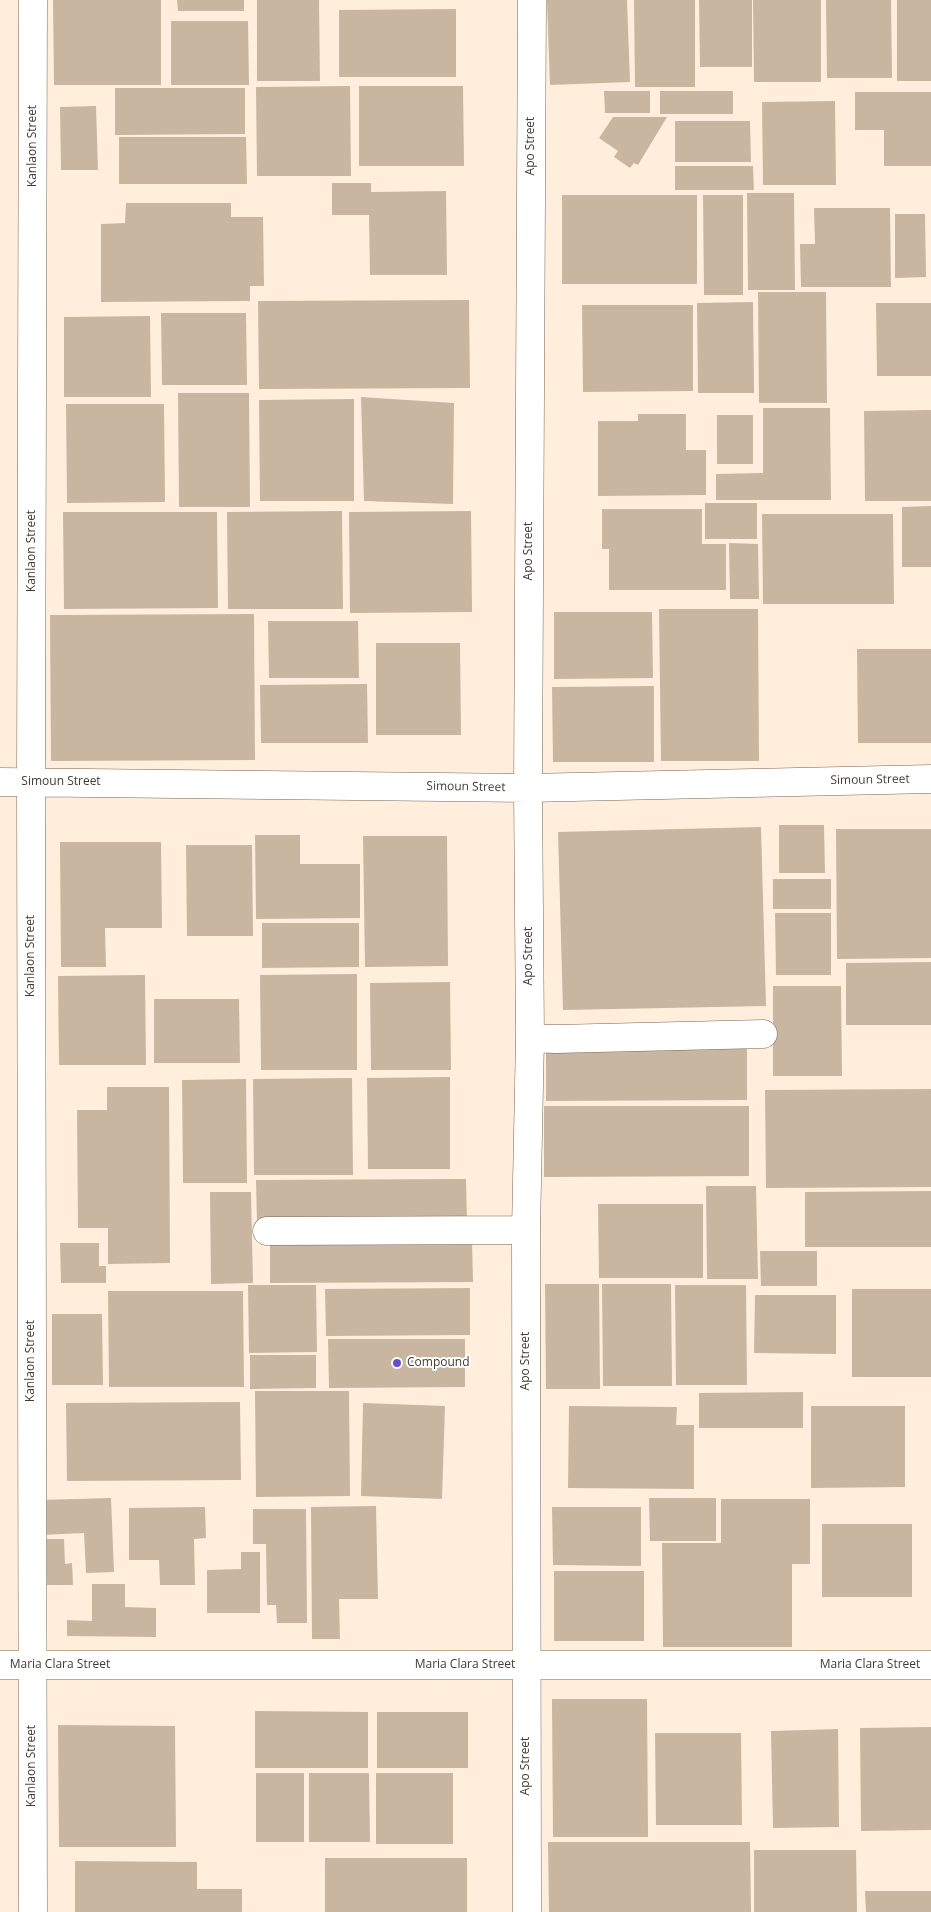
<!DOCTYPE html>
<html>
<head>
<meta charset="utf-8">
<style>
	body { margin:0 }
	canvas { display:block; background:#feeedb }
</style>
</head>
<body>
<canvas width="931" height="1912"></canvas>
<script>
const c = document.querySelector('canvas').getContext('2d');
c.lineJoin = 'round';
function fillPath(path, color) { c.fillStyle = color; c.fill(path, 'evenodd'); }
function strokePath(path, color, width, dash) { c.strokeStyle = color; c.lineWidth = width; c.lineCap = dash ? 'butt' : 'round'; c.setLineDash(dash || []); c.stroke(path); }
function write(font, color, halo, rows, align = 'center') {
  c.font = font + ' "Open Sans",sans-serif'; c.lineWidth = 4; c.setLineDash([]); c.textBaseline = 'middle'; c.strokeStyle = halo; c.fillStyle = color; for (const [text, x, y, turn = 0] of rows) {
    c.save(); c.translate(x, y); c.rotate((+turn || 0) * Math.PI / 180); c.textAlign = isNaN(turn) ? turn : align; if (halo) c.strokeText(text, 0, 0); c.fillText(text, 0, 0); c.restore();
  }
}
fillPath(new Path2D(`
	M 53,0 L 161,0 L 161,85 L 54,85 Z
	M 177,0 L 244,0 L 244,11 L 178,11 Z
	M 257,0 L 319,0 L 320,81 L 257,81 Z
	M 547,0 L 627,0 L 630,82 L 550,85 Z
	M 634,0 L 695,0 L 695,87 L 635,87 Z
	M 699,0 L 752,0 L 752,67 L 700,67 Z
	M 753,0 L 821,0 L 821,82 L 754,82 Z
	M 826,0 L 891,0 L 892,78 L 827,78 Z
	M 897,0 L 931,0 L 931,81 L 897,81 Z
	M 456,9 L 456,77 L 339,77 L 339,10 Z
	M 171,21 L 248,21 L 249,85 L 171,85 Z
	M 350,86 L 351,176 L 257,176 L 256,87 Z
	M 359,86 L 463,86 L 464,166 L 359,166 Z
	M 115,88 L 245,88 L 245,134 L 115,135 Z
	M 604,91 L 650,91 L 650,113 L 605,113 Z
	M 660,91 L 733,91 L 733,114 L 660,114 Z
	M 855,92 L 931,92 L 931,166 L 884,166 L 884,130 L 855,130 Z
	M 835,101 L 836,185 L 763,185 L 762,102 Z
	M 96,106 L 98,170 L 61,170 L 60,107 Z
	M 613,117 L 667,117 L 638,165 L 634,163 L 630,168 L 614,157 L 618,151 L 599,138 Z
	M 675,121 L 750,121 L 751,162 L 675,162 Z
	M 119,137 L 246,137 L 247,184 L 119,184 Z
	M 675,166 L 753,166 L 754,190 L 675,190 Z
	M 332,183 L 371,183 L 371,192 L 446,191 L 447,275 L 370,275 L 369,215 L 332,215 Z
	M 747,193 L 794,193 L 795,290 L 748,290 Z
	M 562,195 L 697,195 L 697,284 L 562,284 Z
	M 703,195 L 743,195 L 743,295 L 704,295 Z
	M 126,203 L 231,203 L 231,217 L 263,217 L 264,286 L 250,286 L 250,301 L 101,302 L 101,224 L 125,223 Z
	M 814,208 L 890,208 L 891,287 L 801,287 L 800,244 L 815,244 Z
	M 895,214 L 925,214 L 926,277 L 895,278 Z
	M 758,292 L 826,292 L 827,403 L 759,403 Z
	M 469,300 L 470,388 L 259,389 L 258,301 Z
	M 753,302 L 754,393 L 698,393 L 697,303 Z
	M 876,303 L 931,303 L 931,376 L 877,376 Z
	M 582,305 L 693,305 L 693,391 L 583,392 Z
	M 161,313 L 246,313 L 247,385 L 162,385 Z
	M 150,316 L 151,397 L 64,397 L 64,317 Z
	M 178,393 L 249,393 L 250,507 L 179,507 Z
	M 361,397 L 454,403 L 453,504 L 364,501 Z
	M 354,399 L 354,501 L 260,501 L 259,400 Z
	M 66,404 L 164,404 L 165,502 L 67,503 Z
	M 763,408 L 830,408 L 831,500 L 716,500 L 716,474 L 763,473 Z
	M 931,410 L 931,501 L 865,501 L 864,411 Z
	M 638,414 L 686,414 L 686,450 L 706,450 L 706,495 L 598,496 L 598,421 L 638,421 Z
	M 717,415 L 753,415 L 753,464 L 717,464 Z
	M 705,503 L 757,503 L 757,539 L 705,539 Z
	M 931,506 L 931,567 L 902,567 L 902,507 Z
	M 602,509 L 702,509 L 702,544 L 726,544 L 726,590 L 609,590 L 609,549 L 602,549 Z
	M 342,511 L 343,609 L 228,609 L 227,512 Z
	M 471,511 L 472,612 L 350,613 L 349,512 Z
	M 63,512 L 217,512 L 218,608 L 64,609 Z
	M 762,514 L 893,514 L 894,604 L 763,604 Z
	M 729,543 L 758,544 L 759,599 L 730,599 Z
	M 659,609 L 758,609 L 759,761 L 661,761 Z
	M 554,612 L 652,612 L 653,678 L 554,679 Z
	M 254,614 L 255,760 L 51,761 L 50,615 Z
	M 268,621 L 358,621 L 359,678 L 269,678 Z
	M 376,643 L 460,643 L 461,735 L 376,735 Z
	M 857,649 L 931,649 L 931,743 L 858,743 Z
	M 367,684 L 368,743 L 261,743 L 260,685 Z
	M 654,686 L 654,762 L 553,762 L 552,687 Z
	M 779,825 L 824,825 L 825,873 L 779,873 Z
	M 761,827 L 766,1006 L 563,1010 L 558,832 Z
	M 836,829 L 931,829 L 931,958 L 837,959 Z
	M 255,835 L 300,835 L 300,864 L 360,864 L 360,918 L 256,919 Z
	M 363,836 L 447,836 L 448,966 L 365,967 Z
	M 60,842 L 161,842 L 162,928 L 105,928 L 106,967 L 61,967 Z
	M 186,845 L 252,845 L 253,936 L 187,936 Z
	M 773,879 L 831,879 L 831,909 L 773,909 Z
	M 775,913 L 831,913 L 831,975 L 776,975 Z
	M 262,923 L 359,923 L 359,967 L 262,968 Z
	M 931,962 L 931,1025 L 846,1025 L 846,963 Z
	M 357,974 L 357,1070 L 261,1070 L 260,975 Z
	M 145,975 L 146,1065 L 59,1065 L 58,976 Z
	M 450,982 L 451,1070 L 371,1070 L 370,983 Z
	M 773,986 L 841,986 L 842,1076 L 773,1076 Z
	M 154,999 L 239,999 L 240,1063 L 154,1063 Z
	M 546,1044 L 747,1044 L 747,1100 L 546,1101 Z
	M 450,1077 L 450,1169 L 368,1169 L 367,1078 Z
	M 352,1078 L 353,1175 L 254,1175 L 253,1079 Z
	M 246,1079 L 247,1183 L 183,1183 L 182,1080 Z
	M 107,1087 L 169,1087 L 170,1263 L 108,1264 L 108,1228 L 78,1228 L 77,1110 L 107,1110 Z
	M 931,1089 L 931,1187 L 766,1188 L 765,1090 Z
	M 544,1106 L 749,1106 L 749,1176 L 544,1177 Z
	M 466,1179 L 467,1222 L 257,1223 L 256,1180 Z
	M 706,1186 L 756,1186 L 758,1279 L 707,1279 Z
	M 931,1191 L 931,1247 L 805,1247 L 805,1192 Z
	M 210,1192 L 251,1192 L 253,1283 L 211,1284 Z
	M 598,1204 L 703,1204 L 703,1278 L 599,1278 Z
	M 472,1240 L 473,1282 L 270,1283 L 270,1241 Z
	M 60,1243 L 99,1243 L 99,1266 L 106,1266 L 106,1283 L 61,1283 Z
	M 760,1251 L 817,1251 L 817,1286 L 761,1286 Z
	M 545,1284 L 599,1284 L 600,1389 L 546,1389 Z
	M 602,1284 L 671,1284 L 672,1386 L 603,1386 Z
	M 248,1285 L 316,1285 L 317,1352 L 249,1353 Z
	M 675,1285 L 746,1285 L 747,1385 L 676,1385 Z
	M 470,1288 L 470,1335 L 326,1336 L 325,1289 Z
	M 852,1289 L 931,1289 L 931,1377 L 852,1377 Z
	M 108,1291 L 243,1291 L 244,1387 L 109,1387 Z
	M 755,1295 L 836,1295 L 836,1354 L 754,1353 Z
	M 52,1314 L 102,1314 L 103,1385 L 52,1385 Z
	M 328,1339 L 465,1339 L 465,1387 L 329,1388 Z
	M 250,1355 L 316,1355 L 316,1388 L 250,1389 Z
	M 255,1391 L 349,1391 L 350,1496 L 256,1497 Z
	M 803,1392 L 803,1428 L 699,1428 L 699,1393 Z
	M 240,1402 L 241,1480 L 67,1481 L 66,1403 Z
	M 363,1403 L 445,1406 L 442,1499 L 361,1496 Z
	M 569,1406 L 677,1407 L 676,1425 L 694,1425 L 694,1489 L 568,1488 Z
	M 811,1406 L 905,1406 L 905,1487 L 811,1488 Z
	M 111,1498 L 114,1572 L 86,1573 L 84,1533 L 41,1535 L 39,1500 Z
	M 649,1498 L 716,1498 L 716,1541 L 650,1541 Z
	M 721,1499 L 810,1499 L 810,1564 L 792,1564 L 792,1647 L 663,1647 L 662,1543 L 721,1543 Z
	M 376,1506 L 378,1599 L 339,1599 L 340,1639 L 312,1639 L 311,1507 Z
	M 205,1507 L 206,1538 L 194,1539 L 195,1585 L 160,1585 L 159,1560 L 129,1560 L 129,1508 Z
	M 552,1507 L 641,1507 L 641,1566 L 553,1565 Z
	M 253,1509 L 306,1509 L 307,1623 L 277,1623 L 276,1605 L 267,1605 L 266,1544 L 253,1544 Z
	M 822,1524 L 912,1524 L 912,1597 L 822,1597 Z
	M 37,1539 L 64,1539 L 65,1564 L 72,1563 L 73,1585 L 38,1585 Z
	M 241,1552 L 260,1552 L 260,1613 L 207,1613 L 207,1570 L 241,1569 Z
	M 554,1571 L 644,1571 L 644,1641 L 554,1641 Z
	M 92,1584 L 125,1584 L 125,1607 L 156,1608 L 156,1637 L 67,1636 L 67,1620 L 92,1621 Z
	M 552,1699 L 647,1699 L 648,1837 L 553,1837 Z
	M 255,1711 L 368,1712 L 368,1768 L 255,1768 Z
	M 377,1712 L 468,1712 L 468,1768 L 377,1768 Z
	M 58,1725 L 175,1726 L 176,1847 L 59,1847 Z
	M 931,1727 L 931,1830 L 861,1831 L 860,1728 Z
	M 838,1729 L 839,1827 L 773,1828 L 771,1731 Z
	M 655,1733 L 741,1733 L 742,1825 L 656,1825 Z
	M 256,1773 L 304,1773 L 304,1842 L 256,1842 Z
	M 309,1773 L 369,1773 L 370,1842 L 309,1842 Z
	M 376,1773 L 453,1773 L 453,1844 L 376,1844 Z
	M 548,1842 L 750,1842 L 751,1912 L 549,1912 Z
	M 754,1850 L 856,1850 L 857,1912 L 754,1912 Z
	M 325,1858 L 467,1858 L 467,1912 L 325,1912 Z
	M 75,1861 L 197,1862 L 197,1889 L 242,1889 L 242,1912 L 75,1912 Z
	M 865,1891 L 931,1891 L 931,1912 L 866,1912 Z`), '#c8b6a0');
const minor = new Path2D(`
	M 0,782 L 528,788 L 931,779
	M 530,1038 L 556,1039 L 763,1034
	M 267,1231 L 526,1230
	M 33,1912 L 31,781 L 33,0
	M 527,1912 L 526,1230 L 530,1038 L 528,788 L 532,0`);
const tertiary = new Path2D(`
	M 0,1665 L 931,1665`);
strokePath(minor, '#786753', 29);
strokePath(tertiary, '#786753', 29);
strokePath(minor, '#fff', 28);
strokePath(tertiary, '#fff', 28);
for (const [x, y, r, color] of [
	[397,1363,5,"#6350c9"]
]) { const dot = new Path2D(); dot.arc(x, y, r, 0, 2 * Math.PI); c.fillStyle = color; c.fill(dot); strokePath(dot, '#fff', 2); }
write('12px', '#433b32', '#fff', [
	["Kanlaon Street",33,146,-90],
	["Apo Street",531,146,-90],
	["Kanlaon Street",32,551,-90],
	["Apo Street",529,551,-90],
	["Simoun Street",870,780,-1],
	["Simoun Street",61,782],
	["Simoun Street",466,787,1],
	["Kanlaon Street",31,956,-90],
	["Apo Street",529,956,-90],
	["Kanlaon Street",31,1361,-90],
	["Apo Street",526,1361,-90],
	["Maria Clara Street",60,1665],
	["Maria Clara Street",465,1665],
	["Maria Clara Street",870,1665],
	["Kanlaon Street",32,1766,-90],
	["Apo Street",526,1766,-90]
]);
write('12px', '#433b32', '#fff', [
	["Compound",407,1363]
], 'left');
</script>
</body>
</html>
